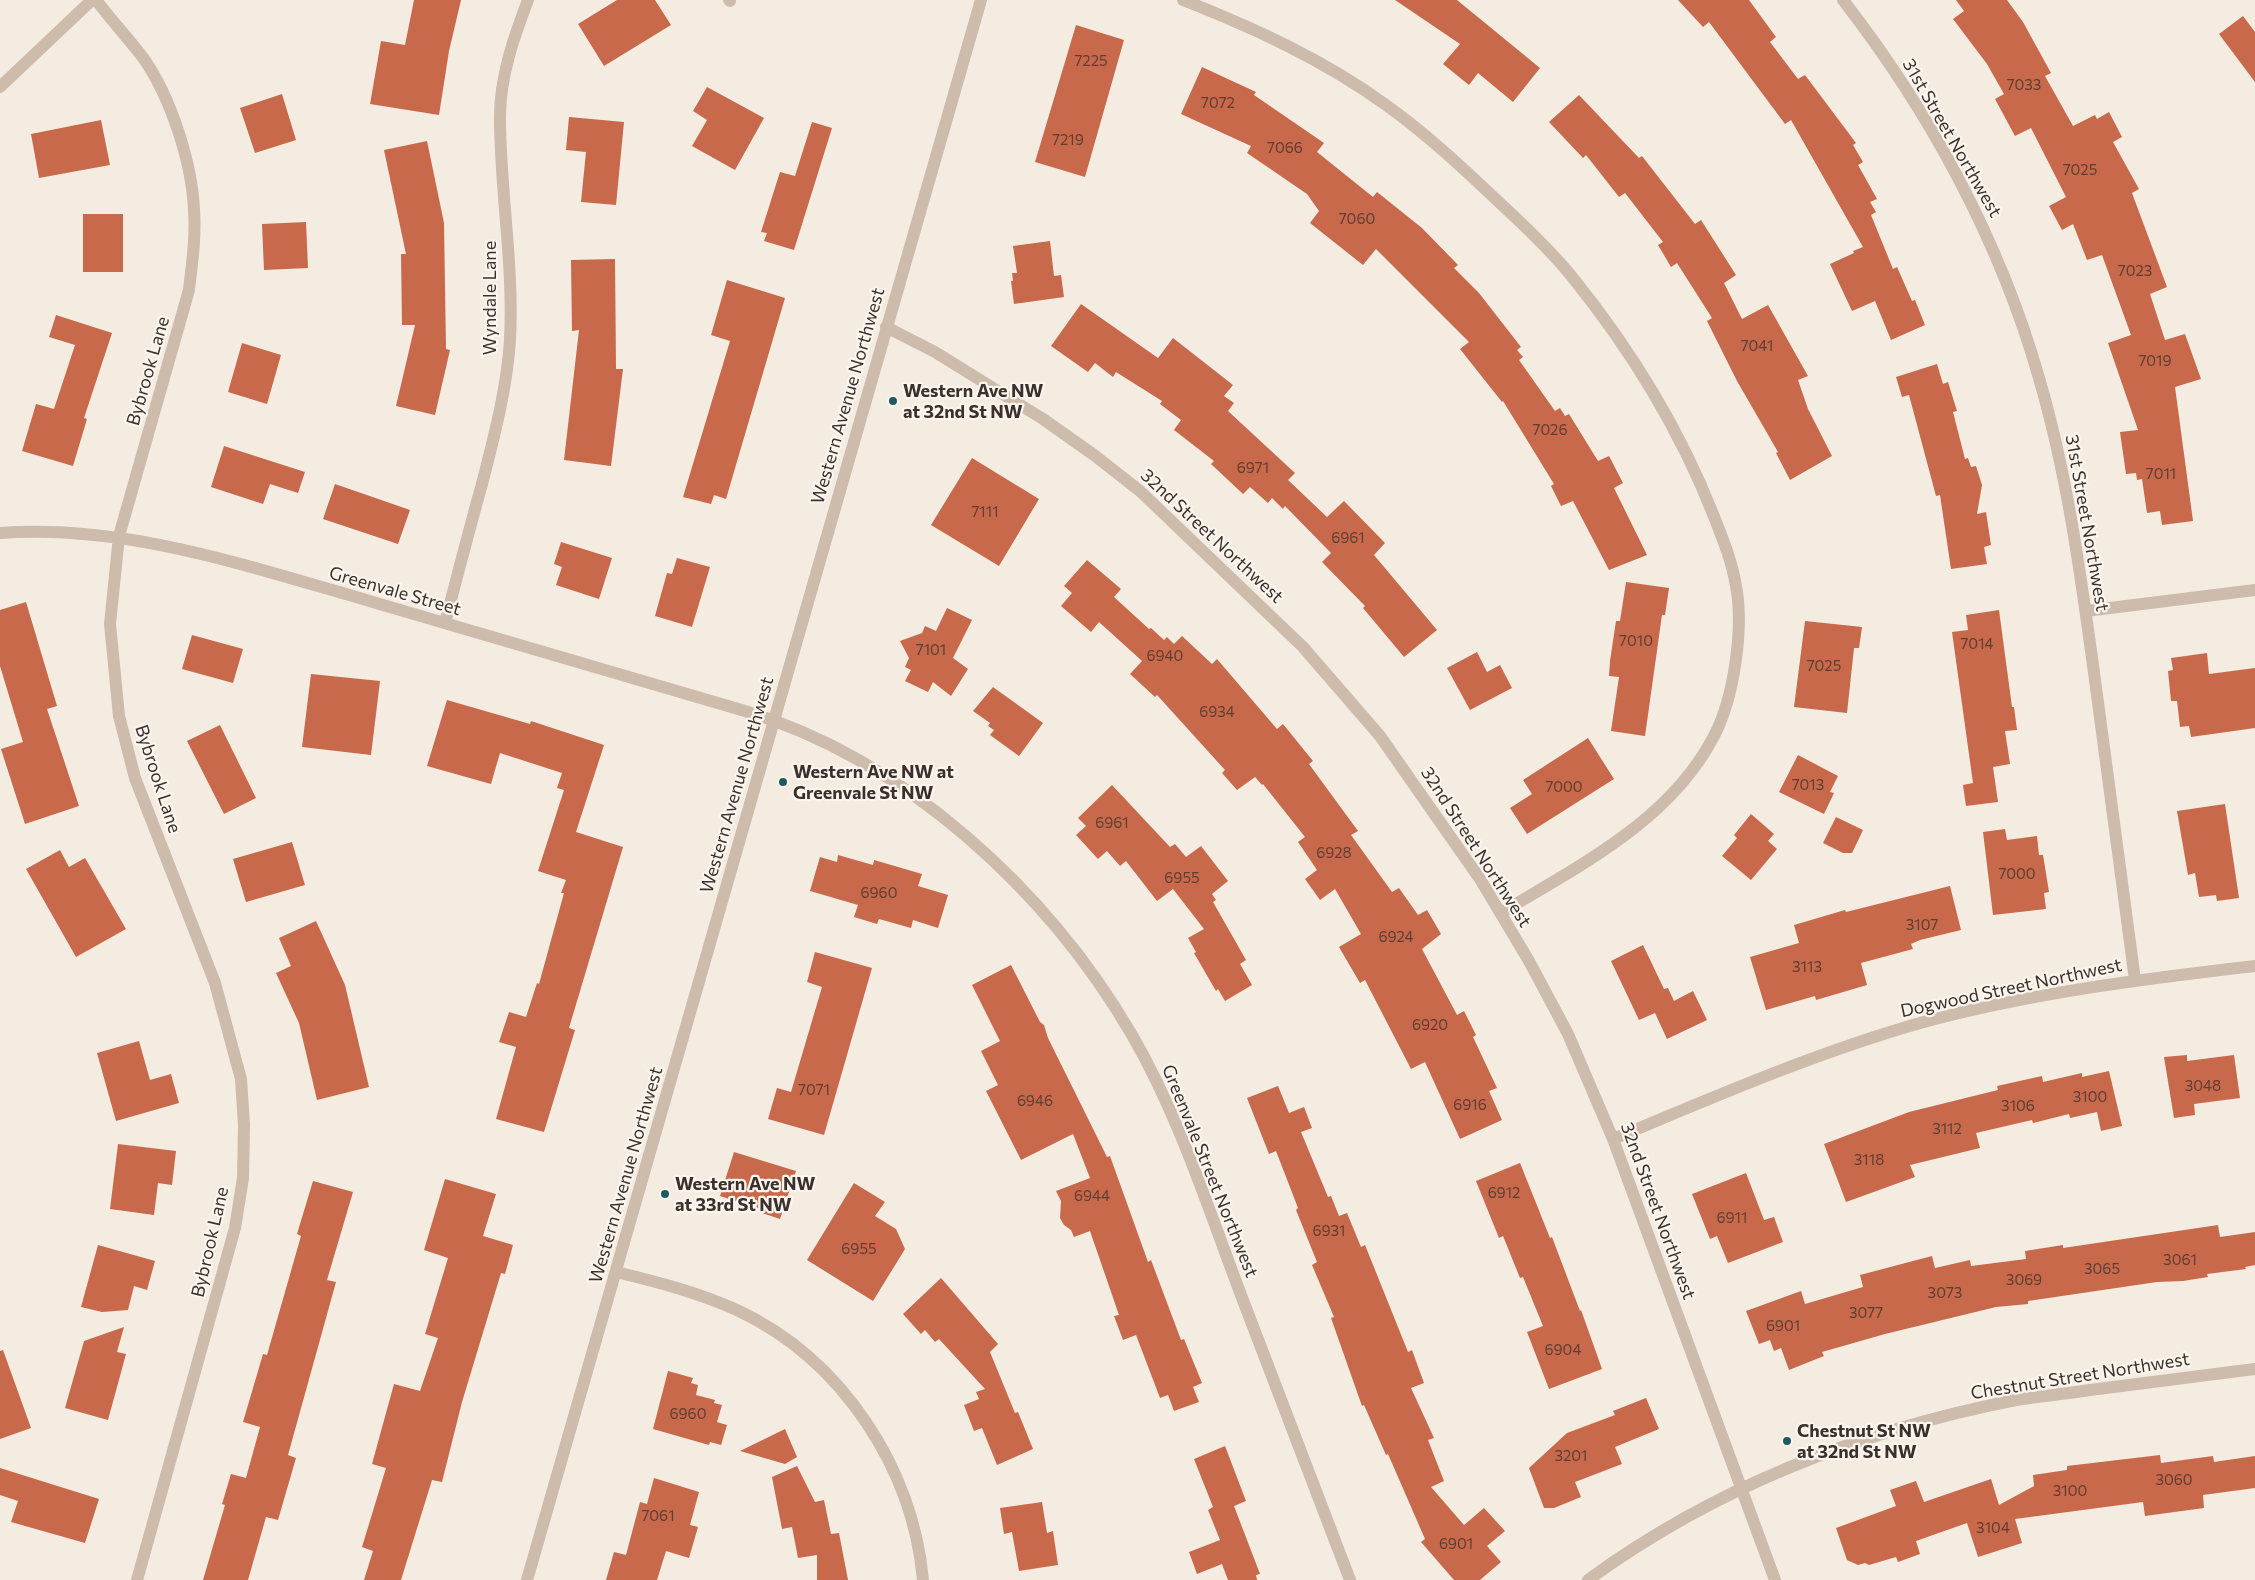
<!DOCTYPE html>
<html>
<head>
<meta charset="utf-8">
<style>
	body { margin:0 }
	canvas { display:block; background:#f4ebe1 }
</style>
</head>
<body>
<canvas width="2255" height="1580"></canvas>
<script>
const c = document.querySelector('canvas').getContext('2d');
c.lineJoin = 'round';
function fillPath(path, color) { c.fillStyle = color; c.fill(path, 'evenodd'); }
function strokePath(path, color, width, dash) { c.strokeStyle = color; c.lineWidth = width; c.lineCap = dash ? 'butt' : 'round'; c.setLineDash(dash || []); c.stroke(path); }
function write(font, color, halo, rows, align = 'center') {
  c.font = font + ' Commissioner,sans-serif'; c.lineWidth = 4.5; c.setLineDash([]); c.textBaseline = 'middle'; c.strokeStyle = halo; c.fillStyle = color; for (const [text, x, y, turn = 0] of rows) {
    c.save(); c.translate(x, y); c.rotate((+turn || 0) * Math.PI / 180); c.textAlign = isNaN(turn) ? turn : align; if (halo) c.strokeText(text, 0, 0); c.fillText(text, 0, 0); c.restore();
  }
}
fillPath(new Path2D(`
	M 414,0 L 461,0 L 449,51 L 439,115 L 370,104 L 381,41 L 405,45 Z
	M 617,0 L 655,0 L 671,25 L 604,66 L 578,24 Z
	M 1395,0 L 1457,0 L 1540,68 L 1513,102 L 1478,73 L 1469,85 L 1443,64 L 1460,44 Z
	M 1678,0 L 1749,0 L 1776,37 L 1770,42 L 1798,79 L 1805,75 L 1856,143 L 1853,145 L 1863,162 L 1858,165 L 1877,199 L 1870,202 L 1876,212 L 1871,215 L 1893,269 L 1897,267 L 1912,301 L 1915,300 L 1925,325 L 1891,340 L 1875,301 L 1852,311 L 1830,264 L 1854,253 L 1853,251 L 1863,247 L 1791,120 L 1785,124 L 1709,22 L 1703,27 Z
	M 1956,0 L 2007,0 L 2023,22 L 2051,73 L 2045,76 L 2073,126 L 2095,115 L 2097,119 L 2109,112 L 2122,137 L 2113,142 L 2139,189 L 2132,193 L 2167,287 L 2150,294 L 2165,340 L 2185,334 L 2201,379 L 2175,387 L 2193,521 L 2162,525 L 2160,511 L 2147,513 L 2142,479 L 2137,480 L 2136,473 L 2126,474 L 2120,432 L 2138,430 L 2108,343 L 2131,335 L 2102,255 L 2087,260 L 2073,224 L 2062,230 L 2049,206 L 2066,197 L 2031,128 L 2015,136 L 1995,99 L 2004,94 L 1987,64 L 1953,19 L 1964,11 Z
	M 2243,16 L 2255,32 L 2255,82 L 2219,34 Z
	M 1076,25 L 1124,40 L 1085,177 L 1035,162 Z
	M 1202,67 L 1256,92 L 1254,95 L 1324,143 L 1317,152 L 1373,197 L 1377,192 L 1422,228 L 1458,265 L 1454,268 L 1479,293 L 1521,347 L 1517,350 L 1523,357 L 1519,360 L 1555,411 L 1560,408 L 1565,416 L 1569,414 L 1598,461 L 1609,456 L 1623,483 L 1614,488 L 1647,555 L 1609,570 L 1573,501 L 1561,506 L 1551,486 L 1554,484 L 1503,401 L 1502,402 L 1460,349 L 1469,342 L 1376,249 L 1363,265 L 1310,223 L 1319,211 L 1307,194 L 1247,153 L 1251,146 L 1181,114 Z
	M 707,87 L 764,118 L 735,170 L 692,146 L 707,120 L 693,111 Z
	M 282,94 L 296,140 L 255,153 L 240,108 Z
	M 1579,95 L 1639,158 L 1642,156 L 1695,224 L 1701,220 L 1736,275 L 1724,283 L 1742,319 L 1768,305 L 1808,376 L 1798,380 L 1808,409 L 1832,456 L 1790,480 L 1776,453 L 1778,452 L 1737,381 L 1707,321 L 1712,318 L 1677,263 L 1671,267 L 1658,245 L 1663,242 L 1625,193 L 1619,197 L 1586,155 L 1583,158 L 1549,122 Z
	M 569,117 L 624,122 L 616,205 L 581,202 L 586,152 L 566,150 Z
	M 101,120 L 110,165 L 39,178 L 31,134 Z
	M 812,122 L 832,128 L 794,250 L 764,241 L 767,233 L 761,232 L 780,172 L 795,176 Z
	M 427,141 L 444,223 L 446,349 L 450,350 L 435,415 L 396,406 L 415,325 L 402,325 L 401,254 L 406,254 L 384,150 Z
	M 83,214 L 123,214 L 123,272 L 83,272 Z
	M 306,222 L 308,268 L 264,270 L 262,224 Z
	M 1050,241 L 1054,276 L 1061,275 L 1064,297 L 1014,304 L 1011,281 L 1013,281 L 1012,273 L 1017,273 L 1013,246 Z
	M 615,259 L 616,369 L 623,369 L 611,466 L 564,460 L 579,330 L 572,331 L 571,260 Z
	M 727,280 L 785,298 L 726,499 L 714,495 L 711,504 L 683,497 L 730,341 L 711,335 Z
	M 1081,304 L 1158,358 L 1173,338 L 1233,385 L 1224,396 L 1234,403 L 1228,411 L 1295,473 L 1288,480 L 1327,517 L 1344,501 L 1385,543 L 1374,555 L 1437,630 L 1404,657 L 1363,608 L 1365,606 L 1322,562 L 1331,553 L 1285,506 L 1283,509 L 1272,498 L 1268,503 L 1250,487 L 1243,494 L 1211,464 L 1214,461 L 1174,430 L 1181,420 L 1160,404 L 1162,401 L 1116,372 L 1113,377 L 1095,363 L 1088,372 L 1051,346 Z
	M 56,315 L 112,333 L 84,418 L 87,419 L 73,466 L 22,451 L 36,404 L 54,409 L 75,345 L 49,337 Z
	M 242,343 L 281,355 L 267,404 L 228,392 Z
	M 1937,364 L 1943,384 L 1948,382 L 1957,411 L 1953,412 L 1965,459 L 1968,458 L 1971,467 L 1976,466 L 1982,485 L 1977,514 L 1986,512 L 1991,545 L 1984,547 L 1987,564 L 1951,569 L 1940,495 L 1936,496 L 1909,395 L 1902,397 L 1896,377 Z
	M 224,446 L 305,472 L 298,493 L 270,484 L 263,504 L 211,487 Z
	M 972,458 L 1039,499 L 999,566 L 931,525 Z
	M 335,484 L 410,510 L 398,544 L 323,519 Z
	M 561,542 L 612,558 L 599,599 L 556,585 L 562,567 L 554,564 Z
	M 677,558 L 710,567 L 692,627 L 655,616 L 667,573 L 672,574 Z
	M 1087,560 L 1121,589 L 1114,597 L 1149,629 L 1151,628 L 1164,640 L 1167,637 L 1174,644 L 1182,636 L 1212,664 L 1217,659 L 1277,729 L 1283,724 L 1313,761 L 1309,764 L 1358,831 L 1351,835 L 1392,892 L 1399,888 L 1418,915 L 1427,910 L 1441,934 L 1422,949 L 1457,1015 L 1464,1011 L 1476,1035 L 1473,1037 L 1497,1088 L 1489,1091 L 1502,1120 L 1460,1139 L 1425,1062 L 1411,1069 L 1365,980 L 1360,983 L 1339,947 L 1361,934 L 1335,889 L 1320,900 L 1305,879 L 1317,870 L 1298,842 L 1305,837 L 1263,784 L 1262,785 L 1255,777 L 1237,790 L 1222,773 L 1225,770 L 1157,695 L 1155,697 L 1130,674 L 1142,661 L 1099,622 L 1091,632 L 1061,606 L 1072,593 L 1064,586 Z
	M 1626,582 L 1669,588 L 1665,615 L 1662,615 L 1645,736 L 1611,731 L 1619,677 L 1609,676 L 1610,661 L 1616,621 L 1620,621 Z
	M 26,602 L 57,706 L 47,709 L 79,806 L 25,824 L 1,749 L 23,742 L 0,666 L 0,610 Z
	M 947,608 L 972,620 L 953,658 L 968,669 L 951,696 L 933,682 L 928,692 L 905,681 L 911,670 L 905,667 L 909,658 L 900,641 L 922,633 L 925,626 L 936,631 Z
	M 1999,610 L 2012,707 L 2014,707 L 2017,730 L 2005,731 L 2010,764 L 1993,767 L 1998,802 L 1966,806 L 1963,785 L 1973,783 L 1952,632 L 1968,630 L 1966,615 Z
	M 1805,621 L 1862,627 L 1859,648 L 1854,648 L 1847,713 L 1794,707 Z
	M 192,635 L 243,649 L 233,683 L 182,669 Z
	M 1477,652 L 1487,672 L 1500,665 L 1512,688 L 1470,710 L 1447,668 Z
	M 2207,653 L 2209,674 L 2255,668 L 2255,728 L 2191,737 L 2189,726 L 2180,727 L 2177,701 L 2171,701 L 2168,671 L 2173,670 L 2171,658 Z
	M 311,674 L 380,681 L 371,755 L 302,747 Z
	M 993,687 L 1043,723 L 1019,756 L 990,735 L 994,730 L 988,726 L 990,723 L 973,711 Z
	M 447,700 L 530,724 L 531,721 L 604,745 L 576,832 L 623,847 L 569,1028 L 575,1030 L 544,1132 L 496,1119 L 516,1047 L 499,1042 L 509,1012 L 526,1017 L 537,983 L 539,984 L 564,893 L 561,893 L 566,880 L 538,871 L 564,790 L 557,788 L 562,773 L 500,753 L 491,784 L 427,766 Z
	M 220,725 L 256,798 L 224,814 L 187,741 Z
	M 1588,738 L 1614,779 L 1527,834 L 1510,808 L 1532,794 L 1523,780 Z
	M 1798,755 L 1838,776 L 1830,792 L 1834,793 L 1824,814 L 1779,792 Z
	M 1112,785 L 1170,847 L 1175,844 L 1186,857 L 1201,846 L 1228,881 L 1212,894 L 1216,900 L 1213,902 L 1246,960 L 1240,964 L 1252,985 L 1225,1001 L 1218,989 L 1216,991 L 1194,953 L 1196,952 L 1188,938 L 1204,929 L 1173,889 L 1157,901 L 1126,861 L 1120,866 L 1107,851 L 1098,859 L 1076,835 L 1086,826 L 1078,818 Z
	M 2225,804 L 2239,898 L 2217,901 L 2216,895 L 2199,897 L 2195,873 L 2188,875 L 2177,811 Z
	M 1751,814 L 1774,834 L 1768,841 L 1777,849 L 1751,880 L 1722,856 L 1737,838 L 1734,835 Z
	M 1836,817 L 1863,830 L 1852,853 L 1843,853 L 1823,843 Z
	M 2005,829 L 2007,840 L 2037,836 L 2039,855 L 2043,855 L 2049,892 L 2044,893 L 2046,909 L 1993,915 L 1983,832 Z
	M 292,842 L 305,885 L 246,902 L 233,859 Z
	M 60,850 L 69,867 L 85,858 L 126,929 L 76,957 L 26,869 Z
	M 838,855 L 873,865 L 874,860 L 922,874 L 918,886 L 948,895 L 938,928 L 913,920 L 911,928 L 879,919 L 877,924 L 854,917 L 858,905 L 810,891 L 820,857 L 837,862 Z
	M 1950,886 L 1961,930 L 1920,940 L 1911,944 L 1913,949 L 1861,963 L 1867,985 L 1816,1000 L 1815,996 L 1766,1010 L 1750,957 L 1799,943 L 1794,925 L 1845,910 L 1846,912 Z
	M 316,921 L 345,985 L 369,1087 L 317,1100 L 299,1023 L 276,973 L 291,966 L 279,938 Z
	M 1643,945 L 1664,989 L 1668,988 L 1674,1001 L 1693,991 L 1707,1020 L 1667,1039 L 1655,1013 L 1639,1020 L 1611,961 Z
	M 815,952 L 872,968 L 824,1135 L 768,1119 L 777,1088 L 791,1092 L 822,987 L 807,982 Z
	M 1011,965 L 1040,1022 L 1044,1025 L 1048,1038 L 1107,1157 L 1110,1156 L 1148,1262 L 1151,1260 L 1181,1340 L 1184,1339 L 1202,1383 L 1193,1387 L 1199,1402 L 1174,1411 L 1168,1395 L 1160,1398 L 1136,1335 L 1123,1340 L 1114,1316 L 1119,1315 L 1090,1231 L 1074,1237 L 1071,1230 L 1064,1225 L 1060,1218 L 1061,1201 L 1056,1191 L 1090,1178 L 1073,1134 L 1021,1160 L 986,1091 L 998,1085 L 981,1051 L 1000,1041 L 972,985 Z
	M 139,1041 L 150,1080 L 171,1074 L 179,1103 L 116,1121 L 97,1053 Z
	M 2187,1055 L 2187,1061 L 2234,1055 L 2240,1098 L 2194,1104 L 2195,1115 L 2174,1118 L 2164,1057 Z
	M 2109,1071 L 2122,1126 L 2101,1131 L 2097,1112 L 2070,1118 L 2069,1114 L 2033,1123 L 2032,1120 L 1976,1133 L 1980,1148 L 1910,1165 L 1915,1177 L 1846,1202 L 1824,1144 L 1909,1112 L 1998,1090 L 1997,1086 L 2042,1076 L 2043,1082 L 2082,1073 L 2082,1077 Z
	M 1278,1086 L 1289,1113 L 1304,1107 L 1312,1128 L 1301,1132 L 1328,1197 L 1331,1196 L 1339,1216 L 1347,1213 L 1361,1247 L 1365,1245 L 1408,1352 L 1412,1350 L 1424,1383 L 1411,1388 L 1434,1438 L 1428,1440 L 1444,1481 L 1431,1487 L 1464,1525 L 1484,1508 L 1505,1531 L 1487,1546 L 1501,1562 L 1480,1580 L 1454,1580 L 1421,1542 L 1425,1539 L 1388,1454 L 1386,1455 L 1364,1405 L 1362,1406 L 1331,1318 L 1334,1317 L 1312,1265 L 1317,1262 L 1296,1210 L 1298,1208 L 1276,1151 L 1269,1154 L 1247,1098 Z
	M 118,1144 L 176,1151 L 172,1185 L 158,1183 L 154,1215 L 110,1209 Z
	M 734,1152 L 796,1171 L 780,1219 L 759,1212 L 760,1209 L 720,1196 Z
	M 1520,1163 L 1550,1238 L 1552,1237 L 1580,1311 L 1581,1310 L 1602,1369 L 1549,1389 L 1527,1332 L 1543,1326 L 1523,1277 L 1520,1278 L 1503,1236 L 1499,1238 L 1476,1181 Z
	M 1746,1173 L 1764,1220 L 1774,1217 L 1783,1242 L 1728,1263 L 1717,1236 L 1710,1239 L 1692,1194 Z
	M 445,1179 L 496,1194 L 483,1236 L 513,1245 L 505,1274 L 501,1273 L 462,1402 L 442,1482 L 432,1480 L 401,1580 L 364,1580 L 373,1551 L 362,1547 L 386,1468 L 372,1464 L 394,1384 L 420,1391 L 438,1338 L 425,1334 L 448,1258 L 424,1250 Z
	M 313,1181 L 353,1192 L 327,1280 L 336,1282 L 288,1455 L 296,1458 L 278,1520 L 266,1517 L 248,1580 L 203,1580 L 225,1505 L 222,1504 L 231,1474 L 246,1478 L 260,1427 L 243,1422 L 263,1354 L 267,1355 L 301,1236 L 297,1234 Z
	M 854,1183 L 885,1202 L 875,1216 L 896,1229 L 905,1249 L 873,1301 L 807,1260 Z
	M 2218,1225 L 2220,1237 L 2255,1232 L 2255,1265 L 2245,1267 L 2246,1269 L 2207,1274 L 2208,1277 L 2183,1281 L 2157,1282 L 2028,1301 L 2028,1304 L 1996,1307 L 1885,1334 L 1822,1352 L 1824,1356 L 1789,1370 L 1781,1348 L 1774,1351 L 1770,1340 L 1759,1344 L 1746,1311 L 1801,1291 L 1805,1304 L 1863,1287 L 1860,1275 L 1932,1256 L 1935,1268 L 1970,1260 L 1971,1266 L 2026,1259 L 2025,1251 L 2063,1245 L 2063,1248 Z
	M 98,1245 L 155,1261 L 147,1290 L 134,1286 L 128,1310 L 102,1312 L 81,1307 Z
	M 941,1278 L 998,1344 L 990,1352 L 1015,1413 L 1018,1412 L 1033,1449 L 997,1465 L 982,1428 L 974,1431 L 964,1405 L 979,1399 L 976,1392 L 985,1389 L 939,1339 L 935,1342 L 925,1330 L 921,1334 L 903,1314 Z
	M 124,1327 L 117,1352 L 126,1354 L 108,1420 L 65,1408 L 84,1341 Z
	M 3,1350 L 31,1428 L 0,1439 L 0,1351 Z
	M 668,1371 L 693,1378 L 691,1383 L 698,1385 L 696,1395 L 715,1400 L 714,1403 L 722,1405 L 717,1422 L 727,1425 L 721,1445 L 710,1442 L 709,1445 L 653,1429 Z
	M 1646,1398 L 1659,1429 L 1615,1447 L 1622,1464 L 1575,1482 L 1581,1497 L 1554,1508 L 1544,1508 L 1529,1468 L 1567,1433 L 1615,1415 L 1613,1411 Z
	M 785,1429 L 797,1457 L 785,1464 L 740,1451 Z
	M 1225,1446 L 1246,1501 L 1234,1506 L 1260,1574 L 1256,1575 L 1257,1580 L 1228,1580 L 1222,1564 L 1197,1574 L 1189,1552 L 1220,1540 L 1208,1510 L 1213,1507 L 1194,1459 Z
	M 2160,1455 L 2161,1463 L 2213,1456 L 2214,1462 L 2255,1456 L 2255,1488 L 2203,1495 L 2204,1508 L 2145,1516 L 2143,1502 L 2015,1519 L 2022,1543 L 1978,1557 L 1967,1523 L 1916,1541 L 1920,1554 L 1898,1562 L 1896,1557 L 1869,1565 L 1865,1563 L 1858,1565 L 1847,1560 L 1836,1528 L 1896,1506 L 1890,1490 L 1916,1481 L 1924,1502 L 1991,1479 L 1999,1505 L 2034,1486 L 2033,1475 L 2067,1470 L 2067,1466 Z
	M 797,1466 L 815,1502 L 824,1500 L 831,1534 L 839,1533 L 848,1580 L 817,1580 L 817,1555 L 798,1558 L 792,1527 L 782,1529 L 772,1477 Z
	M 0,1468 L 99,1499 L 85,1543 L 11,1522 L 18,1501 L 0,1495 Z
	M 654,1478 L 699,1492 L 690,1525 L 698,1527 L 689,1558 L 666,1551 L 657,1580 L 606,1580 L 614,1552 L 626,1555 L 640,1502 L 647,1504 Z
	M 1042,1502 L 1047,1533 L 1053,1531 L 1058,1565 L 1019,1571 L 1012,1532 L 1004,1534 L 1000,1508 Z`), '#c8694b');
strokePath(new Path2D(`
	M 96,0 C 111,20 129,39 144,59 C 171,98 192,163 194,210 C 196,237 192,263 189,290 L 119,536 L 110,624 L 119,716 L 135,778 L 215,983 L 241,1079 L 244,1125 L 243,1178 L 235,1228 L 137,1580
	M 729,0 L 730,1
	M 1183,0 C 1254,28 1324,60 1386,105 C 1428,135 1465,170 1502,205 C 1527,228 1552,252 1573,278 C 1631,350 1679,428 1713,514 C 1722,537 1732,561 1736,586 C 1744,628 1734,698 1714,736 C 1670,821 1580,865 1501,913
	M 1843,0 C 1930,112 2000,241 2039,378 C 2068,477 2081,578 2095,680 C 2108,780 2121,880 2135,980
	M 0,87 L 92,0
	M 886,327 L 935,352 L 1043,419 L 1094,455 L 1140,491 L 1303,647 L 1380,736 L 1410,779 L 1480,879 L 1529,961 L 1568,1034 L 1613,1139 L 1775,1580
	M 0,533 C 126,524 247,566 366,600 C 493,637 619,674 745,711 C 905,759 1048,891 1132,1035 C 1179,1116 1208,1208 1241,1295 C 1277,1390 1314,1485 1350,1580
	M 2086,611 L 2255,590
	M 445,623 C 457,577 469,530 482,484 C 494,437 507,388 510,340 C 514,265 500,191 500,117 C 500,76 514,37 528,0
	M 1613,1139 C 1714,1097 1815,1053 1920,1023 C 2030,993 2143,979 2255,966
	M 616,1272 C 658,1282 700,1293 739,1311 C 842,1360 913,1468 923,1580
	M 527,1580 L 981,0
	M 1588,1580 C 1714,1488 1862,1430 2016,1400 C 2040,1396 2066,1394 2090,1390 C 2145,1383 2200,1376 2255,1369`), '#cdbbac', 12);
for (const [x, y, r, color] of [
	[893,401,5,"#1f5a5e"],
	[783,782,5,"#1f5a5e"],
	[665,1194,5,"#1f5a5e"],
	[1787,1441,5,"#1f5a5e"]
]) { const dot = new Path2D(); dot.arc(x, y, r, 0, 2 * Math.PI); c.fillStyle = color; c.fill(dot); strokePath(dot, '#fbf5ee', 2); }
write('15px', '#5e3e33', null, [
	["7225",1091,61],
	["7033",2024,85],
	["7072",1218,103],
	["7219",1068,140],
	["7066",1285,148],
	["7025",2080,170],
	["7060",1357,219],
	["7023",2135,271],
	["7041",1757,346],
	["7019",2155,361],
	["7026",1550,430],
	["6971",1253,468],
	["7011",2161,474],
	["7111",985,512],
	["6961",1348,538],
	["7010",1636,641],
	["7014",1977,644],
	["7101",931,650],
	["6940",1165,656],
	["7025",1824,666],
	["6934",1217,712],
	["7013",1808,785],
	["7000",1564,787],
	["6961",1112,823],
	["6928",1334,853],
	["7000",2017,874],
	["6955",1182,878],
	["6960",879,893],
	["3107",1922,925],
	["6924",1396,937],
	["3113",1807,967],
	["6920",1430,1025],
	["3048",2203,1086],
	["7071",814,1090],
	["3100",2090,1097],
	["6946",1035,1101],
	["6916",1470,1105],
	["3106",2018,1106],
	["3112",1947,1129],
	["3118",1869,1160],
	["6912",1504,1193],
	["6944",1092,1196],
	["6911",1732,1218],
	["6931",1329,1231],
	["6955",859,1249],
	["3061",2180,1260],
	["3065",2102,1269],
	["3069",2024,1280],
	["3073",1945,1293],
	["3077",1866,1313],
	["6901",1783,1326],
	["6904",1563,1350],
	["6960",688,1414],
	["3201",1571,1456],
	["3060",2174,1480],
	["3100",2070,1491],
	["7061",658,1516],
	["3104",1993,1528],
	["6901",1456,1544]
]);
write('18px', '#3b302b', '#fbf5ee', [
	["31st Street Northwest",1952,138,60],
	["Wyndale Lane",490,298,-90],
	["Bybrook Lane",148,371,-74],
	["Western Avenue Northwest",848,396,-74],
	["31st Street Northwest",2087,523,80],
	["32nd Street Northwest",1212,536,43],
	["Greenvale Street",395,591,16],
	["Bybrook Lane",158,779,72],
	["Western Avenue Northwest",737,785,-74],
	["32nd Street Northwest",1476,847,57],
	["Dogwood Street Northwest",2011,988,-12],
	["Greenvale Street Northwest",1210,1171,68],
	["Western Avenue Northwest",626,1175,-74],
	["32nd Street Northwest",1658,1211,70],
	["Bybrook Lane",210,1242,-77],
	["Chestnut Street Northwest",2080,1376,-9]
]);
write('bold 18px', '#3b302b', '#fbf5ee', [
	["Western Ave NW",903,391],
	["at 32nd St NW",903,412],
	["Western Ave NW at",793,772],
	["Greenvale St NW",793,793],
	["Western Ave NW",675,1184],
	["at 33rd St NW",675,1205],
	["Chestnut St NW",1797,1431],
	["at 32nd St NW",1797,1452]
], 'left');
</script>
</body>
</html>
